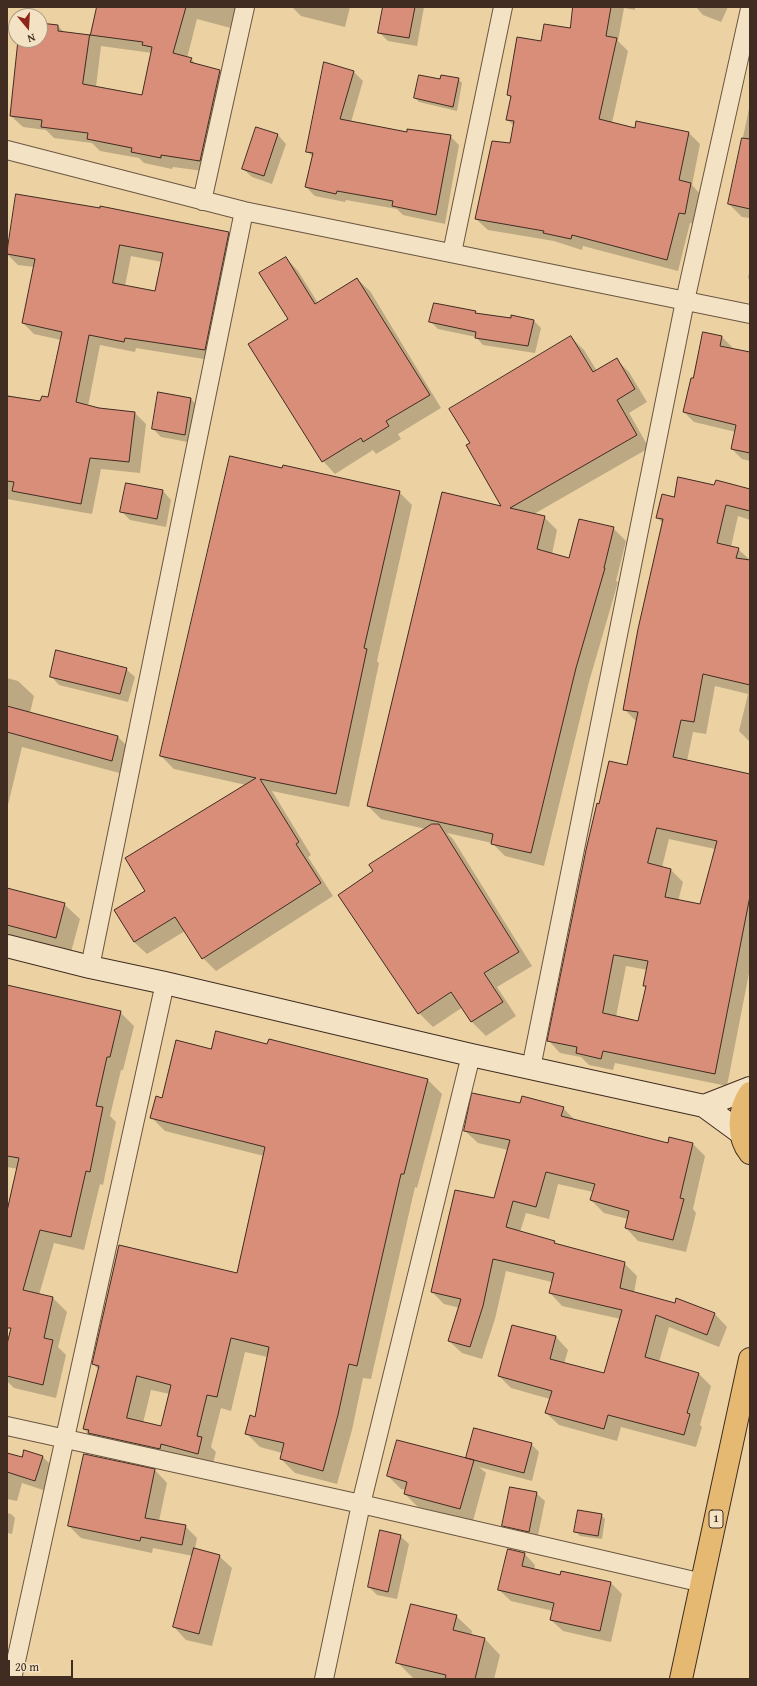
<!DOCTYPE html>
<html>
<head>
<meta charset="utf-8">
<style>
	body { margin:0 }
	#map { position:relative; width:757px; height:1686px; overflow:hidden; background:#ecd2a3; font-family:"Gentium Book Plus",serif }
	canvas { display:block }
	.frame { position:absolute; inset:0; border:8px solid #402c21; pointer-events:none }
	.north { position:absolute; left:8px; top:8px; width:40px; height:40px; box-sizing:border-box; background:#f3e2c3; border:1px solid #ab9982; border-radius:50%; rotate:162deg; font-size:11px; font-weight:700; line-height:16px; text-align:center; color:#402c21 }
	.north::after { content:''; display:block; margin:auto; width:14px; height:18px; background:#8f2418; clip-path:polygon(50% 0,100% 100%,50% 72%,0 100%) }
	.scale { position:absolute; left:8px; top:1660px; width:65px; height:18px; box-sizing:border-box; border:2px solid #402c21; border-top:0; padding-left:5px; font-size:12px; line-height:14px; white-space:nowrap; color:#402c21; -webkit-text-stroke:3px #f3e2c3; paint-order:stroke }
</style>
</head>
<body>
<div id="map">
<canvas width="757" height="1686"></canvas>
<div class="frame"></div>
<div class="north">N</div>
<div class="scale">20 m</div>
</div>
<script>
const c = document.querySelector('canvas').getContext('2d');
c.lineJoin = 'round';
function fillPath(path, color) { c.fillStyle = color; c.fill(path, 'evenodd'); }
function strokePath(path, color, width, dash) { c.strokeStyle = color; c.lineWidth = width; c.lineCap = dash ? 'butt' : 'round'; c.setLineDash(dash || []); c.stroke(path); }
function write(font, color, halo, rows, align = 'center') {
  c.font = font + ' "Gentium Book Plus",serif'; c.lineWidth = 3; c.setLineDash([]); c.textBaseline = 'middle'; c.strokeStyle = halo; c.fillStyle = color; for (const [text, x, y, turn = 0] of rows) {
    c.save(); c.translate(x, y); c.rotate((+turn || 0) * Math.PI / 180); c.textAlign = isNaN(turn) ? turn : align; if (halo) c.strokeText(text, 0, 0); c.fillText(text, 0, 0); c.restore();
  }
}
fillPath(new Path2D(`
	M 98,7 L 248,7 L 242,31 L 197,19 L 187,58 L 191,59 L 196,64 L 220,71 L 232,82 L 211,172 L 173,167 L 172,169 L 144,163 L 139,158 L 100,151 L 92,143 L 54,138 L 46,130 L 23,127 L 11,116 L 19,40 L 40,40 L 40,24 L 58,26 L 65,33 L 90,36 ZM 101,46 L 152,53 L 143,96 L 96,87 Z
	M 350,7 L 345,27 L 301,16 L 293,8 Z
	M 384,7 L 424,7 L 417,46 L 388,41 L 379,32 Z
	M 574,7 L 635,7 L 635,10 L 624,8 L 618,41 L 628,51 L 612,123 L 636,129 L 637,122 L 689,133 L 700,144 L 692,185 L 701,195 L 696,224 L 690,223 L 678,271 L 583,246 L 582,250 L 554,241 L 488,230 L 476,219 L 511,144 L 514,126 L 507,119 L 511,98 L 508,94 L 541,43 L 570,30 Z
	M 696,7 L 728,7 L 721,22 L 703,15 Z
	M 354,72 L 363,81 L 351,122 L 408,133 L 450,136 L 459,145 L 445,224 L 403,215 L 397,209 L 346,200 L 345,202 L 315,196 L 306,187 L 313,157 L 307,151 Z
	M 458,79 L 462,83 L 457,111 L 419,102 L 415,98 L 441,80 Z
	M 750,104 L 750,218 L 742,217 L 729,204 Z
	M 278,135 L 286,144 L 272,184 L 252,177 L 243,169 Z
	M 17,195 L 229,233 L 240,244 L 216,361 L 136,348 L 135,352 L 100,345 L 88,406 L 135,413 L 146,424 L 140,473 L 101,469 L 92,514 L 7,499 L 7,395 L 41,402 L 49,398 L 61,340 L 34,334 L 23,323 L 35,267 L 18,265 L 7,254 ZM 131,256 L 162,262 L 156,292 L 125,286 Z
	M 286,258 L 298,271 L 318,303 L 357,279 L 370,291 L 441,408 L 398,434 L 401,439 L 376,454 L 373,450 L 335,474 L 323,461 L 289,320 Z
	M 750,268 L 750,281 L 748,278 Z
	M 475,312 L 478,314 L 533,320 L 541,328 L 535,353 L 483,345 L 476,337 L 438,329 L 431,322 Z
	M 571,337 L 584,350 L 597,371 L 616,359 L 629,372 L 647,402 L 629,413 L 649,448 L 534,514 L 544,517 L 557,530 L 552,554 L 570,559 L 613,528 L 626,541 L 616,581 L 618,582 L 589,682 L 544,866 L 505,856 L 492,843 L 447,833 L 453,839 L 532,966 L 497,987 L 516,1016 L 486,1036 L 472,1022 L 463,1007 L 433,1027 L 419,1013 L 375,872 L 426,829 L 381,819 L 368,806 L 503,507 L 471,443 Z
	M 722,337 L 732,347 L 731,350 L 750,354 L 750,461 L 742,459 L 732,449 L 736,432 L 694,422 L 684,412 L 694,379 Z
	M 159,394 L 191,399 L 199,408 L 193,443 L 161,437 L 153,429 Z
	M 283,469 L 399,492 L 412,505 L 377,661 L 379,663 L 349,807 L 272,791 L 311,855 L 308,857 L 333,896 L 216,971 L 203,958 L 185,931 L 147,954 L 134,942 L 147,892 L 246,785 L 174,769 L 161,756 Z
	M 715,486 L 750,490 L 750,520 L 738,516 L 731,547 L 738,549 L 750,560 L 750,742 L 739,731 L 748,694 L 715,686 L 706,734 L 693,732 L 687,761 L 750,775 L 750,968 L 727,1086 L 615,1063 L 613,1070 L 589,1065 L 581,1057 L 560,1053 L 548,1040 L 600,805 L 628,766 L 636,721 L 624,709 L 663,523 L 657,518 L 675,498 ZM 669,839 L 715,849 L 700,905 L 678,901 L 683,882 L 671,870 L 662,867 ZM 626,966 L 648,970 L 644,985 L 646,987 L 639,1022 L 616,1017 Z
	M 163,491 L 171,500 L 166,527 L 130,520 L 122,512 Z
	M 126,669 L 135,677 L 128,702 L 59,685 L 51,676 Z
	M 7,678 L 18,681 L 34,696 L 30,713 L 118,737 L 133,752 L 127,775 L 22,747 L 7,809 Z
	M 7,889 L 64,904 L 80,919 L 71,952 L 7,936 Z
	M 7,986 L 120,1012 L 134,1026 L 123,1070 L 121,1070 L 110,1116 L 116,1122 L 103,1185 L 100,1184 L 84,1250 L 54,1243 L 39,1295 L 53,1298 L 67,1312 L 58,1347 L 66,1355 L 56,1398 L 14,1388 L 7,1381 L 7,1348 L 13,1325 L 7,1319 L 7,1215 L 18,1169 L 7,1167 Z
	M 270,1040 L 428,1080 L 442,1094 L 417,1188 L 415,1187 L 371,1379 L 363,1378 L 352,1430 L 337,1484 L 295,1473 L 281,1459 L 282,1453 L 260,1447 L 246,1433 L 255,1418 L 268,1357 L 245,1352 L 231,1411 L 221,1408 L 211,1447 L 216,1452 L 212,1467 L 98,1443 L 84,1429 L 99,1370 L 93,1364 L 237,1274 L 264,1156 L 165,1131 L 151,1117 L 163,1099 L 211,1050 L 268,1045 ZM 151,1390 L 170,1394 L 161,1428 L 143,1423 Z
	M 521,1104 L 563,1108 L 576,1121 L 668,1144 L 693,1144 L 705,1156 L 693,1209 L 696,1213 L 686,1252 L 638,1241 L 626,1228 L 628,1219 L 604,1213 L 591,1200 L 593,1192 L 558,1184 L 549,1219 L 526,1213 L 520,1232 L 554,1242 L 557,1245 L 624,1263 L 637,1276 L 634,1293 L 675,1304 L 677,1300 L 715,1314 L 727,1327 L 719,1347 L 669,1327 L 659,1362 L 699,1374 L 711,1386 L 700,1425 L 702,1427 L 696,1447 L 621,1427 L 617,1441 L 559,1425 L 546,1413 L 550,1399 L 511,1388 L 499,1376 L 556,1337 L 568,1350 L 564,1364 L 605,1375 L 621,1319 L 562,1306 L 550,1293 L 552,1282 L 506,1271 L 495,1319 L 482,1359 L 462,1353 L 449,1341 L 460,1308 L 444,1304 L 432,1292 L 495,1199 L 508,1150 L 478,1143 L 465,1131 Z
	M 531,1444 L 539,1452 L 532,1481 L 479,1467 L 486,1473 L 473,1521 L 418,1507 L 405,1494 L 406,1490 L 401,1489 L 388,1476 L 470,1460 Z
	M 25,1451 L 43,1457 L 54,1468 L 46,1491 L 22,1483 L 17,1501 L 7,1499 L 7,1454 L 23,1458 Z
	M 84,1455 L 155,1470 L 167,1483 L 159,1521 L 185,1526 L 197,1538 L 195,1549 L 219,1556 L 232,1568 L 212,1646 L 186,1640 L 174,1627 L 193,1556 L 153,1548 L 152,1553 L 81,1538 L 69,1526 Z
	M 536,1493 L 545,1501 L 537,1540 L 512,1534 L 503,1526 Z
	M 7,1513 L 11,1514 L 15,1518 L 12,1534 L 7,1533 Z
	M 601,1515 L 605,1519 L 602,1539 L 580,1536 L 576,1532 Z
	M 400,1536 L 409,1544 L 397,1599 L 377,1595 L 369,1587 Z
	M 524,1553 L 535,1565 L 534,1570 L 561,1576 L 562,1572 L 611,1583 L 622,1594 L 611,1642 L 563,1631 L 551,1620 L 553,1611 L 511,1601 L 499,1590 Z
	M 456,1616 L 472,1631 L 471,1636 L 485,1639 L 500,1655 L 494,1679 L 413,1678 L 397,1662 Z`), '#0003');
const building = new Path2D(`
	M 97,7 L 186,7 L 173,53 L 192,58 L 190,62 L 220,70 L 200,161 L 161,155 L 161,158 L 131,152 L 132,148 L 87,139 L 88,133 L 41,127 L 42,120 L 10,116 L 18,40 L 40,40 L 40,23 L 58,25 L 58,31 L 90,35 ZM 90,35 L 143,42 L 142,45 L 152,47 L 142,95 L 83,84 Z
	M 383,7 L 415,7 L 409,38 L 378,33 Z
	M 573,7 L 611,7 L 606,36 L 617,38 L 599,119 L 635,128 L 636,121 L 689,132 L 679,180 L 691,183 L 685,214 L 679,213 L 667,260 L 572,235 L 571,239 L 543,233 L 544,231 L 475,219 L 492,141 L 510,143 L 514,121 L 506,120 L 511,96 L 507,95 L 517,37 L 541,41 L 544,24 L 570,28 Z
	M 324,62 L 354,71 L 340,119 L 407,132 L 407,129 L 451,135 L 436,215 L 392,206 L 393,201 L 337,191 L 336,194 L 305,187 L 313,153 L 306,152 Z
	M 419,75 L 440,79 L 441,75 L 459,78 L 453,107 L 414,98 Z
	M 256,127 L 278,134 L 264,176 L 242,169 Z
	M 742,138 L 750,139 L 750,209 L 728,204 Z
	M 16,194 L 100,208 L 100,206 L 229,232 L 205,350 L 125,338 L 124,342 L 89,335 L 76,402 L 99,408 L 135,412 L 129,462 L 90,458 L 81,504 L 12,491 L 14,482 L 7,481 L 7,396 L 40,401 L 42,396 L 48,397 L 62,332 L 22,323 L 35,259 L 7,254 ZM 120,245 L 163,253 L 155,291 L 113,283 Z
	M 286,257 L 315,304 L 357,278 L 430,395 L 386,421 L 389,426 L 363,442 L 361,438 L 322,462 L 248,344 L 288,319 L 259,273 Z
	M 434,303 L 476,311 L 475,313 L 511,318 L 511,315 L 534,320 L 528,346 L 475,338 L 476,332 L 429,322 Z
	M 703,332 L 722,336 L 720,346 L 750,352 L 750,453 L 731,449 L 736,425 L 683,412 L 691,378 L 693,378 Z
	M 571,336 L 593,372 L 617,358 L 635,389 L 617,400 L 637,435 L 510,508 L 545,516 L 537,549 L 569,558 L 579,519 L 614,527 L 604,568 L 605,568 L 576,668 L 531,853 L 491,844 L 493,834 L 367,806 L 442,492 L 501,506 L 466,445 L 470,443 L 449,409 Z
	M 158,392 L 191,398 L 185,435 L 152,429 Z
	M 230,456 L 282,468 L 283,465 L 400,491 L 364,648 L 367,649 L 336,794 L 260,779 L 299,842 L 296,844 L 321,883 L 202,959 L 175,917 L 134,942 L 114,910 L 145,891 L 125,858 L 256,778 L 160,756 Z
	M 678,477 L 714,485 L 716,480 L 750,489 L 750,511 L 726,505 L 717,543 L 739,548 L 736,558 L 750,560 L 750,685 L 703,674 L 694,722 L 681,720 L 673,757 L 750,774 L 750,896 L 715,1074 L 603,1051 L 601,1059 L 576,1053 L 577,1047 L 547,1041 L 586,850 L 597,803 L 599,804 L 609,761 L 627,765 L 638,712 L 623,710 L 638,629 L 663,519 L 656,518 L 662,494 L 674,497 ZM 657,828 L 717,841 L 700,904 L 665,897 L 671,869 L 648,863 ZM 614,955 L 648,961 L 643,986 L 646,986 L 638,1021 L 603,1013 Z
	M 126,483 L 163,490 L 157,519 L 120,512 Z
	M 56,650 L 127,668 L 120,694 L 50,677 Z
	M 7,706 L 118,736 L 112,761 L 7,732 Z
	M 432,824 L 439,824 L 519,952 L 484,973 L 503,1002 L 471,1022 L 451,992 L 418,1014 L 338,895 L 373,871 L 369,865 Z
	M 7,888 L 65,903 L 56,938 L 7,925 Z
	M 7,985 L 121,1011 L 110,1057 L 107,1057 L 96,1106 L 103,1107 L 90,1172 L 86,1171 L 71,1237 L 40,1230 L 23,1290 L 53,1297 L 44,1338 L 53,1340 L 43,1385 L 7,1376 L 7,1344 L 11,1328 L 7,1328 L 7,1211 L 19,1158 L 7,1156 Z
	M 216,1031 L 267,1044 L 269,1039 L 428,1079 L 404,1174 L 401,1174 L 357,1366 L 349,1364 L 338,1415 L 323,1471 L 280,1459 L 284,1443 L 245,1434 L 250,1415 L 255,1417 L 269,1347 L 231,1338 L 217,1397 L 207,1395 L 197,1436 L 202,1437 L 198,1454 L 161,1444 L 160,1449 L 88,1433 L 89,1430 L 83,1429 L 99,1366 L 92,1364 L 119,1245 L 237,1273 L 265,1147 L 150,1118 L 156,1096 L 162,1098 L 176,1040 L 211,1049 ZM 137,1376 L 171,1385 L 161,1426 L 127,1418 Z
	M 472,1093 L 520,1103 L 522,1096 L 564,1107 L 561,1116 L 668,1143 L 669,1137 L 693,1143 L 680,1198 L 684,1199 L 673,1240 L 625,1228 L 629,1211 L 590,1200 L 595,1184 L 546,1172 L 536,1207 L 513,1201 L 506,1227 L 555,1241 L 554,1243 L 625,1262 L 620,1288 L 675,1303 L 676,1298 L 715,1313 L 707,1335 L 656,1315 L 645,1357 L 699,1373 L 687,1413 L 690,1414 L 684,1435 L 608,1415 L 604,1429 L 545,1413 L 552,1391 L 498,1376 L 512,1325 L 556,1336 L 550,1359 L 604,1373 L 622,1310 L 549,1293 L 554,1273 L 493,1259 L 483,1306 L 470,1347 L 448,1341 L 461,1299 L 431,1292 L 455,1190 L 494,1198 L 510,1140 L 464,1131 Z
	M 474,1428 L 532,1443 L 524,1473 L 466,1458 Z
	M 397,1440 L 474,1460 L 460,1509 L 404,1494 L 407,1482 L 387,1476 Z
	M 24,1450 L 43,1456 L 35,1481 L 7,1472 L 7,1453 L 22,1457 Z
	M 84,1454 L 155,1469 L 145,1518 L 186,1525 L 182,1545 L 141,1537 L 140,1541 L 68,1526 Z
	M 510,1487 L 537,1492 L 529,1532 L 502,1526 Z
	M 578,1510 L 602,1514 L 598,1536 L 574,1532 Z
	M 380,1530 L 401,1535 L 388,1592 L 368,1587 Z
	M 194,1548 L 220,1555 L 199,1634 L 173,1627 Z
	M 508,1549 L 525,1553 L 522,1566 L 560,1575 L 561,1571 L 611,1582 L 600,1631 L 550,1620 L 554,1603 L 498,1590 Z
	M 411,1604 L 457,1615 L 453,1630 L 485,1638 L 475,1679 L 445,1679 L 446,1675 L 396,1663 Z`);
fillPath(building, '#d98e7a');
strokePath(building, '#402c21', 1);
const street = new Path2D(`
	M 7,150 L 244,211 L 750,314
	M 202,201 L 245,7
	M 452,253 L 503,7
	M 90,967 L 244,211
	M 531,1068 L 685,301 L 750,9
	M 7,1426 L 361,1504 L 703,1583
	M 12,1679 L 165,983
	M 324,1679 L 361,1504 L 471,1055`);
const secondary = new Path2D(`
	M 7,946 L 90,967 L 165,983 L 471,1055 L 704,1106 L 741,1133
	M 704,1106 L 750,1088`);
const highway = new Path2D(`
	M 750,1093 C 738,1110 737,1137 750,1153
	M 681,1679 L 750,1359`);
strokePath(street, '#6b5642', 20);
strokePath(secondary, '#402c21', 24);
strokePath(highway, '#402c21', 24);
strokePath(street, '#f3e2c3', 18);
strokePath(secondary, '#f3e2c3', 22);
strokePath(highway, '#e6b972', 22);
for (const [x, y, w] of [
	[716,1519,14]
]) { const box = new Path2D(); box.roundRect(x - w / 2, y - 9, w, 18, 3); c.fillStyle = '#f3e2c3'; c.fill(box); strokePath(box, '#402c21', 1); }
write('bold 11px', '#402c21', null, [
	["1",716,1519]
]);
</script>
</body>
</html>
